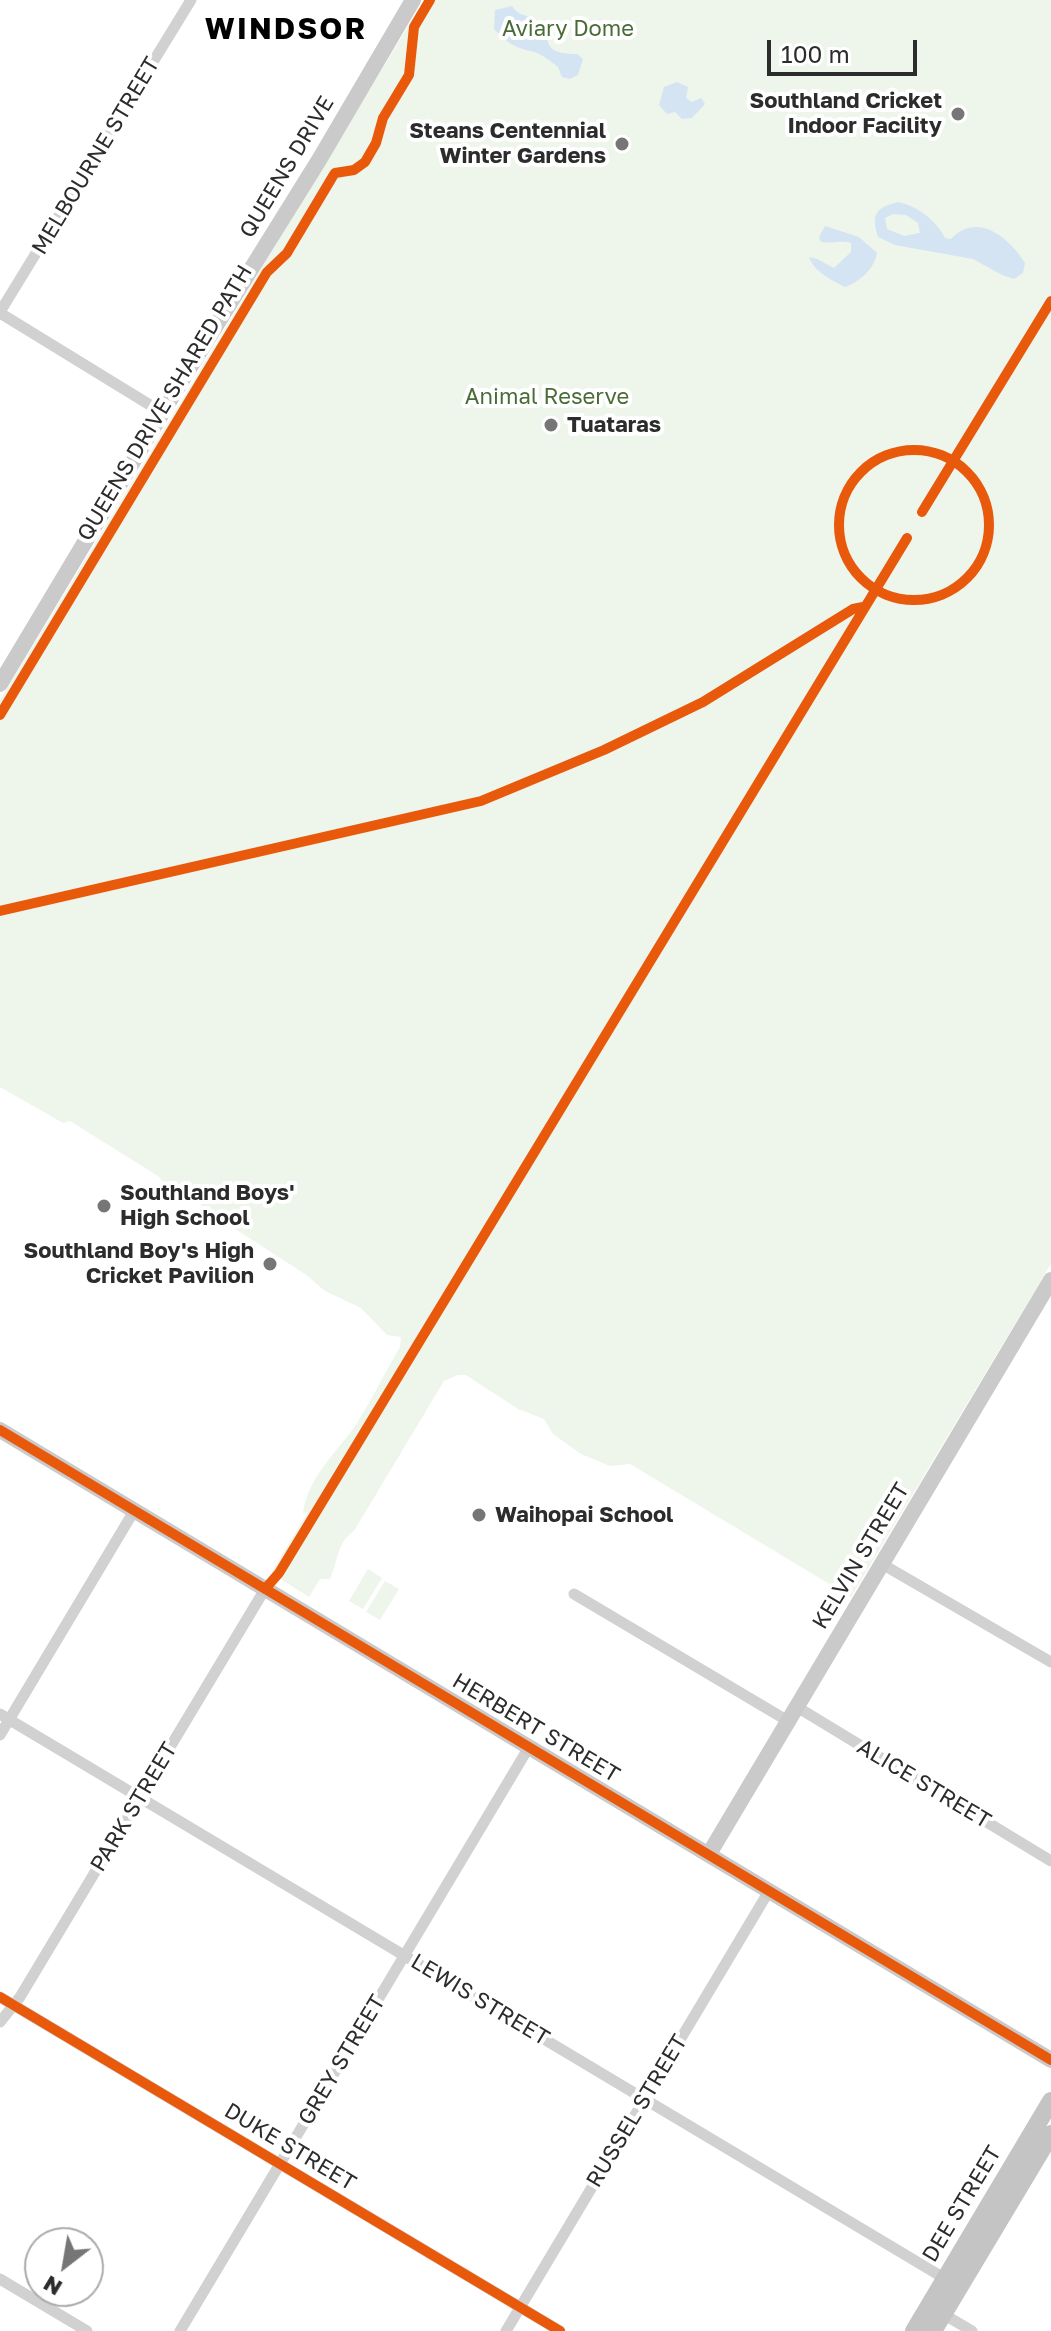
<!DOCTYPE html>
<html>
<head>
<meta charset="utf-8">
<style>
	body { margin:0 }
	#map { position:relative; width:1051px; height:2331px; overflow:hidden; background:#fff; font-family:"Golos Text",sans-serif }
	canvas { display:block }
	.north { position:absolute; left:24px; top:2227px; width:80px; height:80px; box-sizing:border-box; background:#fff; border:2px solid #ababab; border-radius:50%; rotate:211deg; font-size:22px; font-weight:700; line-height:32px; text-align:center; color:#2c2c2c }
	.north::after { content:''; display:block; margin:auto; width:28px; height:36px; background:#767676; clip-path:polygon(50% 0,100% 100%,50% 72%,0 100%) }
	.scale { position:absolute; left:767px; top:40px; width:150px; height:36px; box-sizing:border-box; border:4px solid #2c2c2c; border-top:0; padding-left:10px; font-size:24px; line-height:28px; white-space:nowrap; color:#2c2c2c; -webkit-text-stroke:6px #fff; paint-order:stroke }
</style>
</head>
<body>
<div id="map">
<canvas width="1051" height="2331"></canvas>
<div class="north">N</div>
<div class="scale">100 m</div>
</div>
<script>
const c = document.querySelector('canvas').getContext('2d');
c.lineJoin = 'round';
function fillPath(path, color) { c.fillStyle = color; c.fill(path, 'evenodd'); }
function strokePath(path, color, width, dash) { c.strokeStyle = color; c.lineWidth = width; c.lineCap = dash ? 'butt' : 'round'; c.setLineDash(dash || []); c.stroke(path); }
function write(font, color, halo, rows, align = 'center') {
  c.font = font + ' "Golos Text",sans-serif'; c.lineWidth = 8; c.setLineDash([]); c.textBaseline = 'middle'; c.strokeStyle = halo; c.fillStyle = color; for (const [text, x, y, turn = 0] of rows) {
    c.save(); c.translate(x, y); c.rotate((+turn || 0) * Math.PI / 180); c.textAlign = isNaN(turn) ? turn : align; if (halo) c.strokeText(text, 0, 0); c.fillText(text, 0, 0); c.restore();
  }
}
fillPath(new Path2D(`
	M 424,0 L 1051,0 L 1051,1264 L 851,1597 L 630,1464 L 610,1466 L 581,1454 L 553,1434 L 544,1419 L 518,1409 L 466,1375 L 458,1375 L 444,1381 L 354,1531 C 337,1542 338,1561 330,1579 L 320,1579 L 309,1597 L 271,1573 L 308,1512 L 303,1513 C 307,1478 339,1450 357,1423 C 373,1398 385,1372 400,1347 L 401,1337 L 387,1335 L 361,1308 L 325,1291 L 305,1274 L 201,1207 L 201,1202 L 165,1184 L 158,1176 L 70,1121 L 63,1123 L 0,1087 L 0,700 Z
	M 368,1569 L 382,1578 L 363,1609 L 349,1601 Z
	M 385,1581 L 399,1589 L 380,1620 L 366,1612 Z`), '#eef5ea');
fillPath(new Path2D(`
	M 512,6 C 518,16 526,14 535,20 C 557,34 534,54 577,54 L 583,59 L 578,75 L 570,79 L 562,77 L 558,67 C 551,62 542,54 534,52 C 514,47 510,45 494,29 L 495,10 Z
	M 677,82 L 688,87 L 686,98 L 692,102 L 701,98 L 705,104 L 692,118 L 682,119 L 675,112 L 667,114 L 659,105 L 664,87 Z
	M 898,202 C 916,205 937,221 945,238 L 951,239 C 977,211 1009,237 1025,263 L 1023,273 L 1014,279 L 1002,275 L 973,259 L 895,245 L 878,237 C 871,214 875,208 898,202 ZM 893,214 L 906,215 L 918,223 L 920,233 L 904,236 L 887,229 L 885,218 Z
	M 825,226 L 859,237 L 877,253 C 874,270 859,282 845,287 C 832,280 814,272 809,257 L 817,259 L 834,268 L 851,252 L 851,243 C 840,240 832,244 821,242 L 819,237 Z`), '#d4e4f3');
strokePath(new Path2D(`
	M 0,312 L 191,0
	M 0,313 L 163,413
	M 882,1564 L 1051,1662
	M 574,1594 L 788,1721
	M 797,1707 L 1051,1861
	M 0,1714 L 949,2281
	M 0,1735 L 134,1511
	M 0,1997 L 560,2331
	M 0,2022 L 20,1997 L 265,1589
	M 0,2279 L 87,2331
	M 938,2311 L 972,2331
	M 180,2331 L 529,1747
	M 506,2331 L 769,1891`), '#d1d1d1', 11);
strokePath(new Path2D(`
	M 0,684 L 179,385 L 319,160 L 413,0
	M 0,1430 L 1051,2060
	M 709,1854 L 1051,1280`), '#cacaca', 16);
strokePath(new Path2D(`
	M 914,2331 L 1051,2101
	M 933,2331 L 1051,2134`), '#c4c4c4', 18);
strokePath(new Path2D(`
	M839 525a75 75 0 1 1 150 0a75 75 0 1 1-150 0Z
	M 922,512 L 1051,301
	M 0,715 L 267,272 L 287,253 L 333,176 L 335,173 L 354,170 L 365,162 L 376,143 L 383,118 L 409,75 L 414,27 L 430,0
	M 0,911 L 481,801 L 604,750 L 703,702 L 853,609 L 863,607
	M 0,1430 L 1051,2060
	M 265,1589 L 279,1573 L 907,538
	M 0,1997 L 560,2331`), '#e8590c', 10);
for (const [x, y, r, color] of [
	[958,114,8,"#767676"],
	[622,144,8,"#767676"],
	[551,425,8,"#767676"],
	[104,1206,8,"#767676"],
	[270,1264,8,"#767676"],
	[479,1515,8,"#767676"]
]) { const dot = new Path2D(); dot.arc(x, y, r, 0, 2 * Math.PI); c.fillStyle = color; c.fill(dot); strokePath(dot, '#fff', 3); }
write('22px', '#496b36', '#fff', [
	["Aviary Dome",568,29],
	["Animal Reserve",547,397]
]);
write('bold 22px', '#2c2c2c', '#fff', [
	["Southland Cricket",942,101],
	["Indoor Facility",942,126],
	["Steans Centennial",606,131],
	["Winter Gardens",606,156],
	["Tuataras",567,425,"left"],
	["Southland Boys'",120,1193,"left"],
	["High School",120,1218,"left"],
	["Southland Boy's High",254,1251],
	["Cricket Pavilion",254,1276],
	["Waihopai School",495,1515,"left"]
], 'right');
write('22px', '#2c2c2c', '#fff', [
	["MELBOURNE STREET",96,156,-59],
	["QUEENS DRIVE",287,167,-59],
	["QUEENS DRIVE SHARED PATH",165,403,-59],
	["KELVIN STREET",861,1556,-59],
	["HERBERT STREET",536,1728,31],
	["ALICE STREET",924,1784,31],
	["PARK STREET",134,1807,-59],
	["LEWIS STREET",480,2000,31],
	["GREY STREET",342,2060,-59],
	["RUSSEL STREET",637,2111,-59],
	["DUKE STREET",290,2147,31],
	["DEE STREET",962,2204,-59]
]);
c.letterSpacing = '2px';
write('bold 30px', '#000', '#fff', [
	["WINDSOR",286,29]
]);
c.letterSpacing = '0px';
</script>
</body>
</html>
